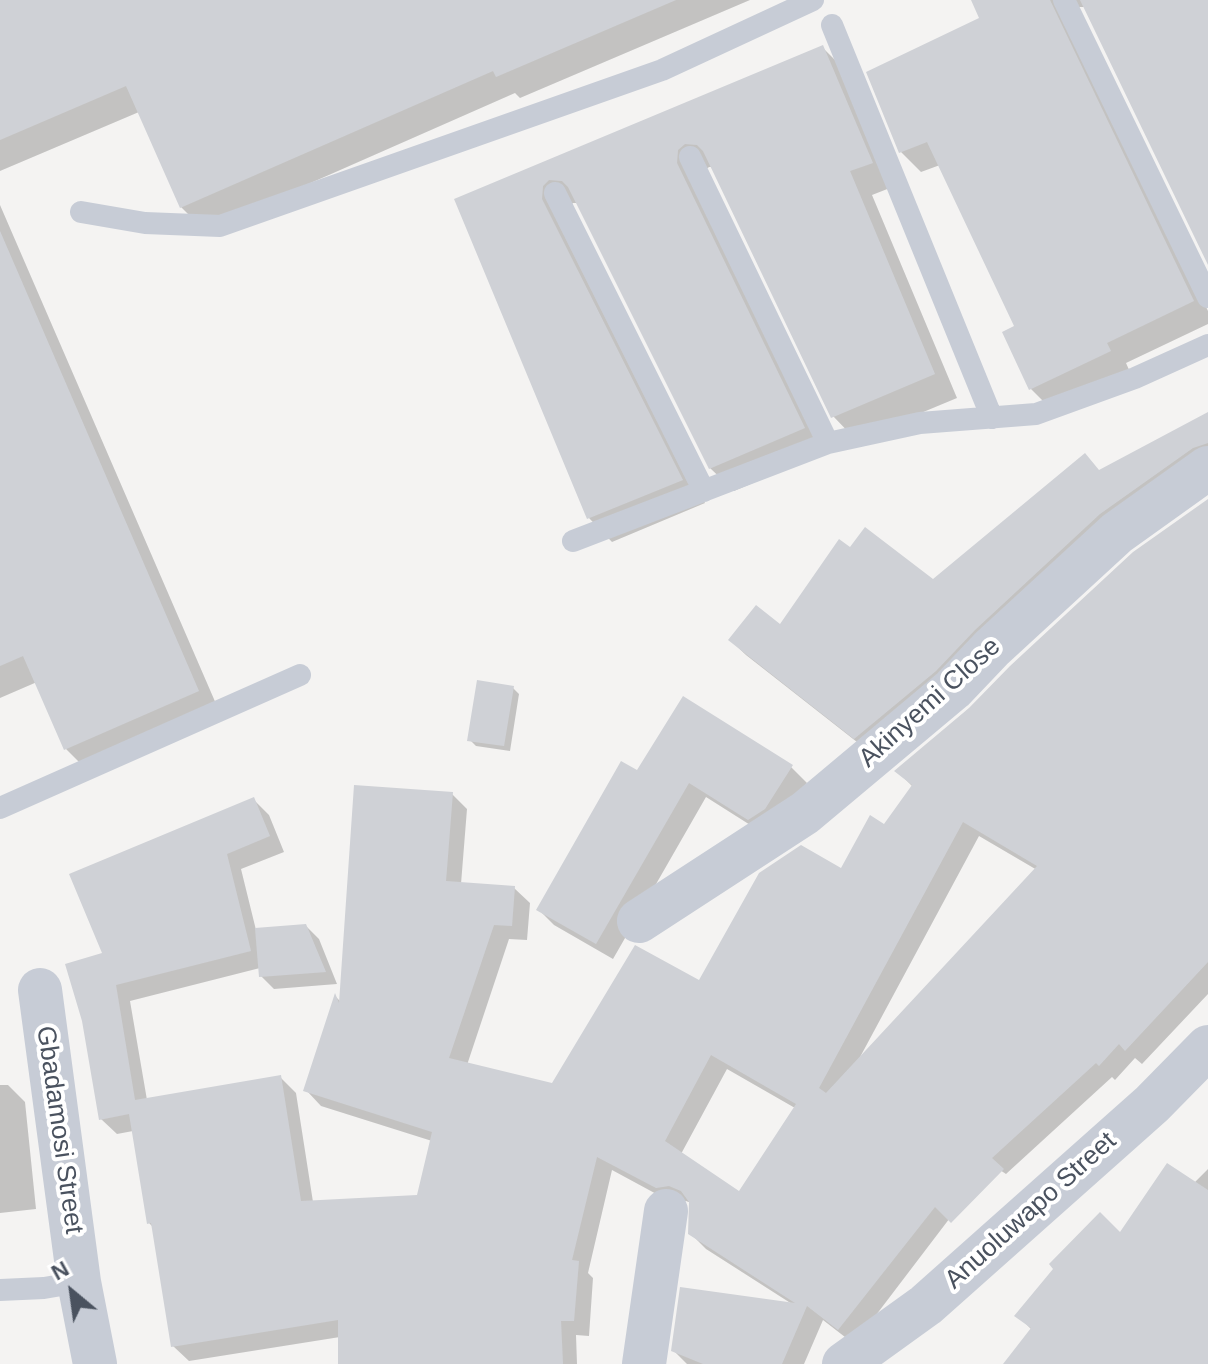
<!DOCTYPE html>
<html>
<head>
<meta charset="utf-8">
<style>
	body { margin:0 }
	#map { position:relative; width:1208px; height:1364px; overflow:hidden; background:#f4f3f2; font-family:Arial,sans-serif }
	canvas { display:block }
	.north { position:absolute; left:32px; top:1252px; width:80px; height:80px; -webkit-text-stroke:6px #fff; paint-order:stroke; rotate:331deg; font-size:22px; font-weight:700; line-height:32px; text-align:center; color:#4a525f }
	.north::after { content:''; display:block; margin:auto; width:28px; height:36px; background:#4a525f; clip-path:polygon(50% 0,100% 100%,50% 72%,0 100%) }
</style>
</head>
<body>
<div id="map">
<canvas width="1208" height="1364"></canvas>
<div class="north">N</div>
</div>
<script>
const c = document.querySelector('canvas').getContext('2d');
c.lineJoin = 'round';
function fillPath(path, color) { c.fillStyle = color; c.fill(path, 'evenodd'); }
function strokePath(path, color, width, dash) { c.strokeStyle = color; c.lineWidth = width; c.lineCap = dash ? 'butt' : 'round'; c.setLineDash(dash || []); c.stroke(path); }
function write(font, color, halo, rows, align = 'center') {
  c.font = font + ' Arial,sans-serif'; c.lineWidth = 8; c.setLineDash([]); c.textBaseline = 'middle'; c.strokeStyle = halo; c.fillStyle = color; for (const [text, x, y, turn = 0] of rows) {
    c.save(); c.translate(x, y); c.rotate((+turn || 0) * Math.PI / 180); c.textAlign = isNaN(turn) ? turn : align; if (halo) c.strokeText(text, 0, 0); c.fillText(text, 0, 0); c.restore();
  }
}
fillPath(new Path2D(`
	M 0,0 L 750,0 L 520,98 L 515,93 L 204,230 L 181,207 L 139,112 L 0,171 Z
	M 973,0 L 1208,0 L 1208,260 L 1085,7 L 1079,7 L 1072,13 L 1071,28 L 1208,311 L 1208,324 L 1126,363 L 1130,372 L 1051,409 L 1031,389 L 1017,327 L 940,165 L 921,172 L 901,152 L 982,19 Z
	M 822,47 L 846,71 L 895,186 L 872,195 L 957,398 L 856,440 L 833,416 L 713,167 L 709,167 L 701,174 L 827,452 L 734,491 L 710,468 L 578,203 L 573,203 L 566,210 L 565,224 L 705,503 L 612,542 L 589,518 L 457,200 Z
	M 0,205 L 220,713 L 88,771 L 66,749 L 37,682 L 0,698 Z
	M 1208,414 L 1208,464 L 871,753 L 746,655 L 730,640 L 780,627 L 850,550 L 933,582 L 1100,471 Z
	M 1208,501 L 1208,994 L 1142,1064 L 1135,1058 L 1115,1080 L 1112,1077 L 1006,1174 L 991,1164 L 854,1344 L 823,1320 L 804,1364 L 687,1364 L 673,1350 L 792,1304 L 706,1249 L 690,1233 L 691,1203 L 686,1201 L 673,1203 L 612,1170 L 588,1273 L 593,1278 L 589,1336 L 576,1335 L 577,1364 L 340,1364 L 340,1337 L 189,1361 L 173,1346 L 154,1228 L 149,1223 L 133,1131 L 117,1134 L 101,1119 L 105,955 L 254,800 L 269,815 L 284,852 L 241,869 L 256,930 L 306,926 L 319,939 L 337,984 L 274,989 L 261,976 L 260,968 L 130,1001 L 147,1100 L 280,1077 L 296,1093 L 313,1202 L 419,1197 L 432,1141 L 321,1106 L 306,1090 L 336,997 L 341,1002 L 452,794 L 467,809 L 461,884 L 514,888 L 530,903 L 527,940 L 509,939 L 467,1065 L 553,1086 L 700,983 L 842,871 L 885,826 L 913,787 L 897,771 ZM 979,836 L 1037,870 L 859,1059 ZM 727,1069 L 795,1108 L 740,1194 L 681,1154 Z
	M 513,688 L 519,694 L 510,751 L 476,746 L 470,740 Z
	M 791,767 L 807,783 L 766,835 L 706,797 L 613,959 L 554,925 L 538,909 L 638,772 Z
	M 0,1085 L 8,1085 L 25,1102 L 36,1209 L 0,1213 Z
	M 1208,1169 L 1208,1364 L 1006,1364 L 1032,1330 L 1017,1315 L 1121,1235 L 1194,1183 Z`), '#0003');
fillPath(new Path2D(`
	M 0,0 L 676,0 L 496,77 L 493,71 L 180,208 L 126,86 L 0,140 Z
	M 971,0 L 1050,0 L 1194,301 L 1107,343 L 1111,351 L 1029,390 L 1002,332 L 1014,326 L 927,142 L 899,153 L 866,72 L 979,18 Z
	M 1080,0 L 1208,0 L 1208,265 Z
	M 823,45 L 873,163 L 850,171 L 935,374 L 831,418 L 703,151 L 697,145 L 685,144 L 678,150 L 677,163 L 805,428 L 709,469 L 568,187 L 562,181 L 549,180 L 543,186 L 542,199 L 683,480 L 587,519 L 454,199 Z
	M 0,231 L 199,691 L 64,750 L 23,656 L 0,666 Z
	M 1208,412 L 1208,443 L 1193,448 L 1100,514 L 975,630 L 936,671 L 854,739 L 728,640 L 756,605 L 780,624 L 839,539 L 850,547 L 865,527 L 933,579 L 1085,453 L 1099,470 Z
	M 1208,499 L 1208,962 L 1125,1051 L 1119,1044 L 1099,1066 L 1096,1063 L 992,1158 L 1004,1169 L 951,1223 L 935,1207 L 838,1330 L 807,1306 L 782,1364 L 703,1364 L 671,1351 L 680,1287 L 795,1303 L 688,1234 L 689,1202 L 681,1191 L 669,1186 L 656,1188 L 597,1157 L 572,1260 L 579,1261 L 574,1321 L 561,1321 L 563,1364 L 338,1364 L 338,1320 L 171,1347 L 151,1223 L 147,1224 L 129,1114 L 99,1120 L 82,1021 L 65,964 L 102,953 L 69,874 L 254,797 L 270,836 L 227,854 L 251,951 L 116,985 L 135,1100 L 281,1075 L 301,1201 L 417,1195 L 432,1132 L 303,1091 L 335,993 L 339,1003 L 354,785 L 453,792 L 446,881 L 515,886 L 512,926 L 494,925 L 449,1058 L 552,1083 L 635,945 L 699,980 L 759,873 L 801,845 L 841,868 L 870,815 L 884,824 L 912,785 L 894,771 L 969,708 L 1010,666 L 1133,552 ZM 963,822 L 1037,866 L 826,1093 L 819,1088 ZM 711,1055 L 796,1104 L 739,1191 L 665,1141 Z
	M 477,680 L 514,686 L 504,746 L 467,741 Z
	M 683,696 L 793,765 L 765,809 L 748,820 L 689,783 L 596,944 L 536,910 L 621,761 L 637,770 Z
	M 306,924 L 326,972 L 259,977 L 255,928 Z
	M 1167,1163 L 1208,1190 L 1208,1364 L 1003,1364 L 1031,1328 L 1014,1316 L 1053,1269 L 1049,1264 L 1100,1212 L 1120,1232 Z`), '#cfd1d6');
strokePath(new Path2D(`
	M 1064,0 L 1208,297
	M 832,25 L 992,418
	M 690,157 L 828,443
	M 555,193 L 704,491
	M 81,212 L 145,223 L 220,226 L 662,70 L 813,0
	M 573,541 L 828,443 L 920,423 L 1036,414 L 1135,378 L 1208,345
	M 0,808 L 300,675
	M 0,1290 L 44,1288 L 79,1282`), '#c7ccd6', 22);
strokePath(new Path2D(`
	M 639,921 L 805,813 L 953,689 L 992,648 L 1117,533 L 1208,468
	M 40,990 L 79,1282 L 95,1364
	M 644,1364 L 666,1211
	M 844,1364 L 926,1305 L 1152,1104 L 1208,1047`), '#c7ccd6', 44);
write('26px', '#4a525f', '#fff', [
	["Akinyemi Close",930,703,-42],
	["Gbadamosi Street",59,1130,82],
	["Anuoluwapo Street",1031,1211,-42]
]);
</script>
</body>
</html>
